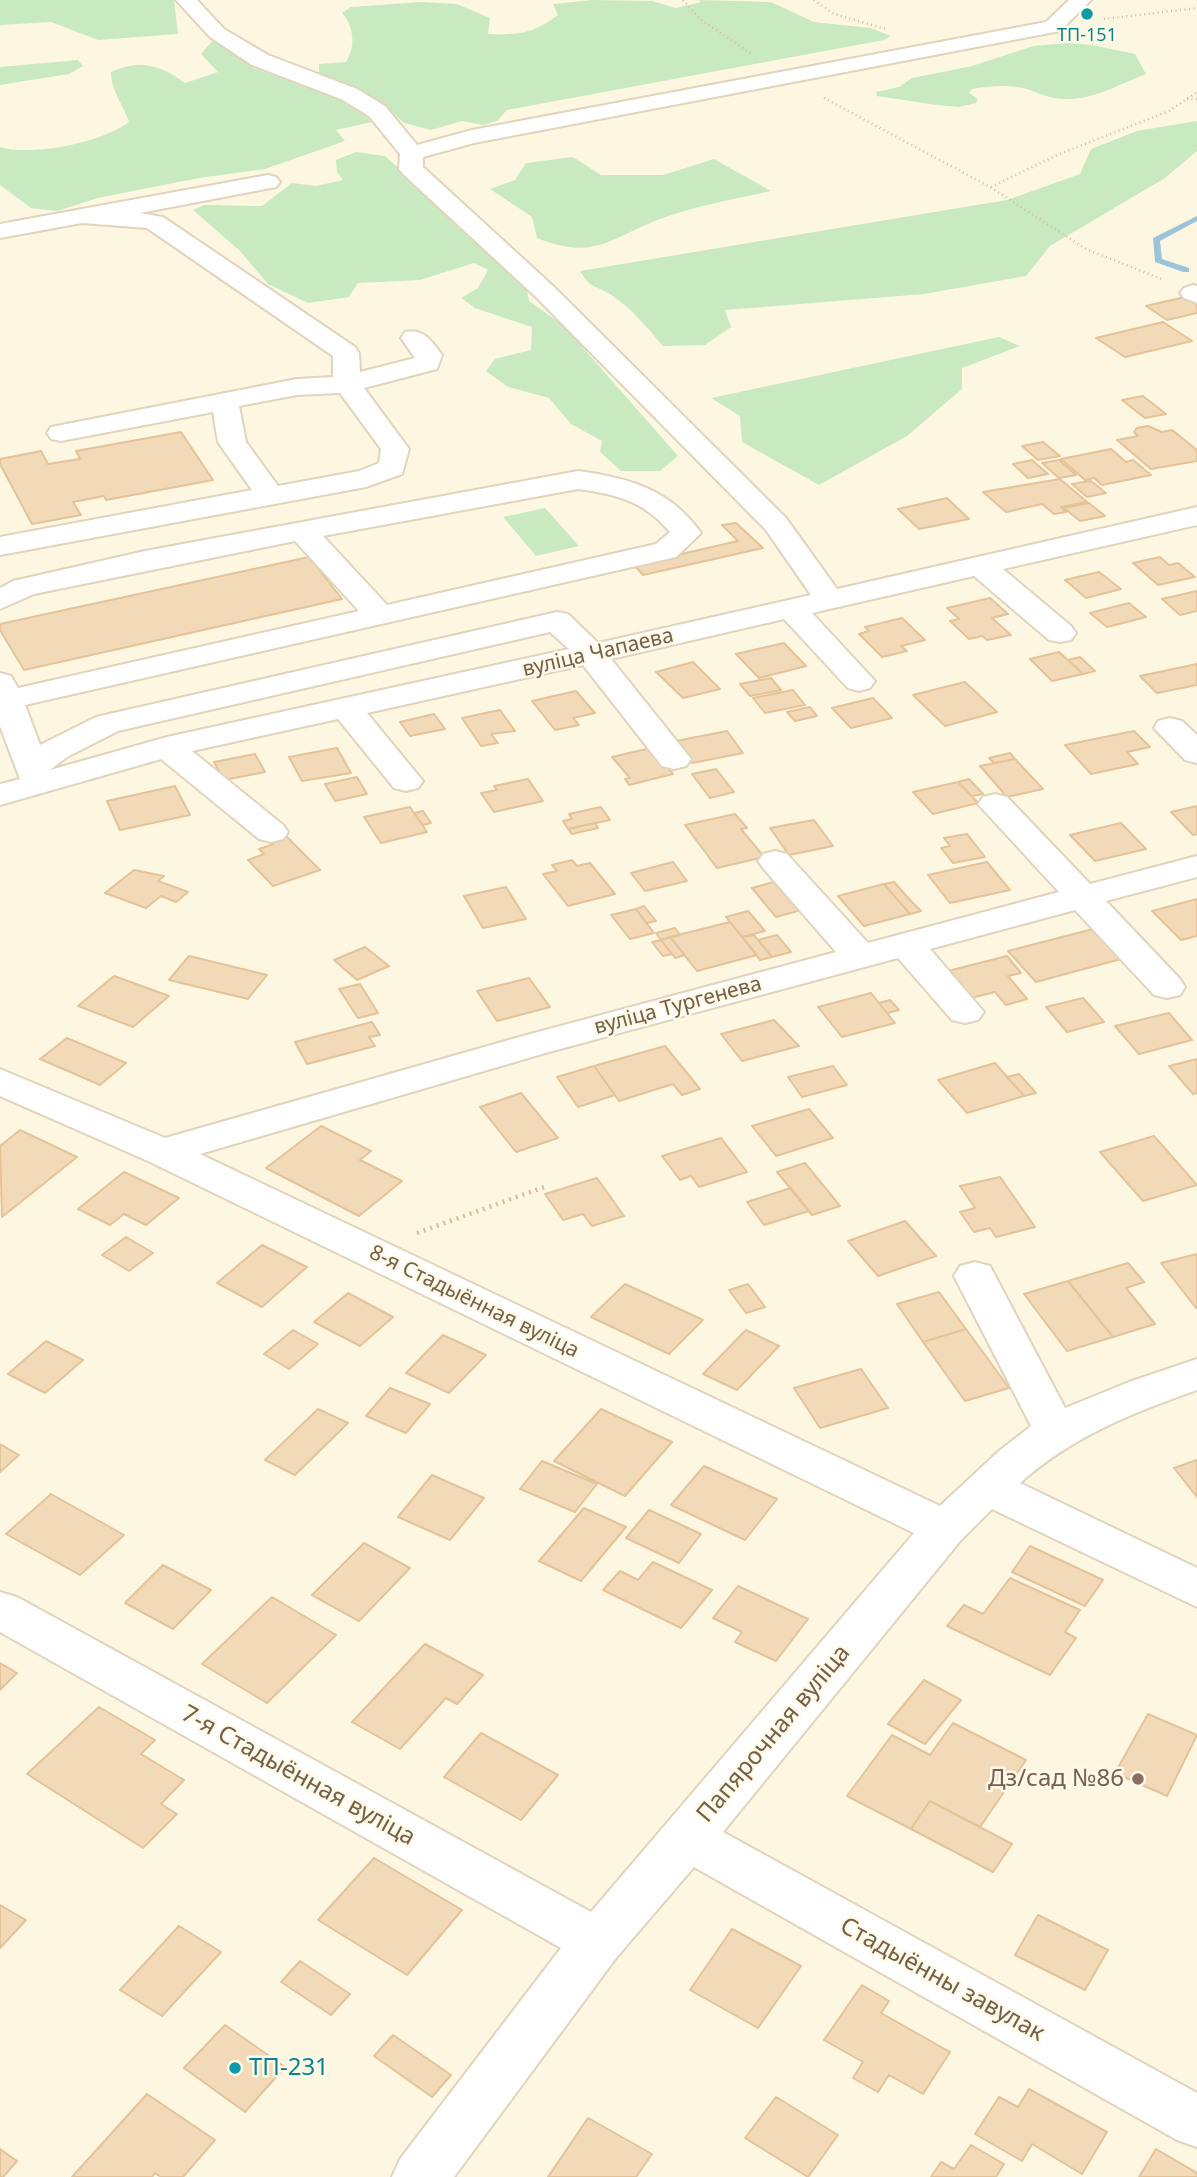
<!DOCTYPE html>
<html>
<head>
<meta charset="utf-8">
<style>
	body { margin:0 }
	canvas { display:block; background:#fdf7e1 }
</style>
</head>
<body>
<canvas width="1197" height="2177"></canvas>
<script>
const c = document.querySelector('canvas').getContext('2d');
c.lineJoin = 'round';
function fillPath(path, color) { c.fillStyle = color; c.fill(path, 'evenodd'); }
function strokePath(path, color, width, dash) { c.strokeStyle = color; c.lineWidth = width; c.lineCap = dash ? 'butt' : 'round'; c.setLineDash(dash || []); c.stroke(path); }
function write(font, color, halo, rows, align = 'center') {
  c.font = font + ' "Noto Sans",sans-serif'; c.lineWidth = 5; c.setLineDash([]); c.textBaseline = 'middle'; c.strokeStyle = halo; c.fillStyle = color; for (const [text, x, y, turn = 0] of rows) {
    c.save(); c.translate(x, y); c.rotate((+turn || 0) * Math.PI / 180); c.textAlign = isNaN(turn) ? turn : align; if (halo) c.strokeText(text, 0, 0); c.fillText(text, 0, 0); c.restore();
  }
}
fillPath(new Path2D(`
	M 0,0 L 174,0 L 178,34 L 98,40 L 51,22 L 0,25 Z
	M 593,0 L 652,1 L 676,8 L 701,2 L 699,0 L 771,2 L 814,22 L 870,28 L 891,36 L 884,40 L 507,110 L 497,121 L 483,125 L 462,121 L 431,130 L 404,123 L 380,101 L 319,78 L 319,64 L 346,62 C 356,47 354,26 342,13 L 351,7 L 421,2 L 457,4 L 490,18 L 488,34 C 520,35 532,34 558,15 L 553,4 Z
	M 212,41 L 235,53 L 253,68 L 344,98 L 372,122 L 336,130 L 345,141 L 265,169 L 199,178 L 98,198 L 57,211 L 31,208 L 0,185 L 0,147 C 32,157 103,142 129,122 C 123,104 111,91 111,72 C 139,59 161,65 185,83 L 218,72 L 201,54 Z
	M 1067,43 L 1092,45 L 1135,54 L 1146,74 C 1122,83 1095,99 1069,99 C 1053,100 1041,94 1027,89 C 1010,84 989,86 972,89 L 969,93 L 978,99 L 976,103 L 959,107 L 937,105 L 877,96 L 876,92 L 899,87 L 912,78 L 972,66 L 1033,46 Z
	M 78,60 L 83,66 L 69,74 L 0,85 L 0,67 Z
	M 1197,121 L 1197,151 L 1165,178 L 1050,246 L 1026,276 L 924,294 L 725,310 L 731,327 L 705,345 L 663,346 C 647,327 631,308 610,294 C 594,285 590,288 580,271 L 1007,200 L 1080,174 L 1091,149 L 1137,131 Z
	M 356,152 L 385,156 L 525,280 L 529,301 L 563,325 L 678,456 L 660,471 L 621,471 L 600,452 L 602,441 L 571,424 L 549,398 L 508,387 L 486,371 L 495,359 L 531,350 L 532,327 L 475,308 L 461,298 L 478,288 L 488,270 L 474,263 L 420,280 L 358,283 L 349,297 L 308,303 L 268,284 L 240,251 L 193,210 L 204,205 L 262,206 L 292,183 L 316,186 L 343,180 L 337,172 L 336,160 Z
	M 573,157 L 601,175 L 663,175 L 714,159 L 771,191 C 734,199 695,206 660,219 C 608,239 595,261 537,238 L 532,217 L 490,189 L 515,180 L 526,163 Z
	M 999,337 L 1020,346 L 962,368 L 962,389 L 907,436 L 819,485 L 742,442 L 740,416 L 711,398 Z
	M 545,508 L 579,546 L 536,556 L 503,517 Z`), '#c9eac0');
fillPath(new Path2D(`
	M 1197,216 L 1197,221 L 1160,241 L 1162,259 L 1189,268 L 1189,272 L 1183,272 L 1155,262 L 1153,238 Z`), '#9cc4d8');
const building = new Path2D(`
	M 1185,297 L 1197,305 L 1197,313 L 1167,320 L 1146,306 Z
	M 1163,322 L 1192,341 L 1125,357 L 1096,338 Z
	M 1143,396 L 1166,414 L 1145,418 L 1122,400 Z
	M 1148,426 L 1162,432 L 1172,430 L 1197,450 L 1197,461 L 1151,469 L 1117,440 L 1138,436 L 1134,432 L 1137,428 Z
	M 181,432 L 213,480 L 106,500 L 104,496 L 73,502 L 81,515 L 32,524 L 0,464 L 0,459 L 41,451 L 48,464 L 80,459 L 76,451 Z
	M 1043,442 L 1060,456 L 1038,460 L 1022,446 Z
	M 1111,449 L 1126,462 L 1133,460 L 1151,475 L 1102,485 L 1094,478 L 1085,480 L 1061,459 Z
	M 1032,460 L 1048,474 L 1028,478 L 1013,464 Z
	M 1059,460 L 1076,475 L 1059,478 L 1042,463 Z
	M 1060,479 L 1087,502 L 1061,507 L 1066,512 L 1054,514 L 1042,504 L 1006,512 L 983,492 Z
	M 1091,481 L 1106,493 L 1087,497 L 1072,484 Z
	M 947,498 L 969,519 L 919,529 L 898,509 Z
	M 1089,503 L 1105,516 L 1080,521 L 1064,508 Z
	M 736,523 L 763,548 L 643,575 L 634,565 L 738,541 L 722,525 Z
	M 309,557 L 342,599 L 24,670 L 0,630 L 0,624 Z
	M 1160,557 L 1169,565 L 1178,563 L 1195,577 L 1158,585 L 1133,563 Z
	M 1099,572 L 1121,589 L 1086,598 L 1065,580 Z
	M 1197,591 L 1197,611 L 1180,615 L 1162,599 Z
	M 990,598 L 1008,614 L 992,618 L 1011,635 L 987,640 L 982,636 L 969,639 L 950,621 L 959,619 L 947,608 Z
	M 1129,603 L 1146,617 L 1107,627 L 1090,613 Z
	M 902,618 L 925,640 L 901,646 L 907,651 L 882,657 L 859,634 L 869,631 L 865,627 Z
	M 784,643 L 806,666 L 759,678 L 736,654 Z
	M 1059,652 L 1068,660 L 1083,674 L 1052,681 L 1030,659 Z
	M 1080,657 L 1095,671 L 1083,674 L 1068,660 Z
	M 693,662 L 720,689 L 683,698 L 656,672 Z
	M 1197,664 L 1197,685 L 1157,693 L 1140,676 Z
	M 771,678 L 781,690 L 750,696 L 740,684 Z
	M 965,682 L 997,712 L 945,726 L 913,695 Z
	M 793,690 L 805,705 L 765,713 L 753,698 Z
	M 576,691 L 595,713 L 573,718 L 579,725 L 555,730 L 532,701 Z
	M 873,698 L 892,718 L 851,728 L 832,708 Z
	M 810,707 L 817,716 L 795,721 L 787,712 Z
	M 500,710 L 515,731 L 491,734 L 498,743 L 481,746 L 462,718 Z
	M 434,714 L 445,729 L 410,736 L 400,722 Z
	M 727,731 L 743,753 L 692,763 L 676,741 Z
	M 1134,731 L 1150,747 L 1127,752 L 1138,764 L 1091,774 L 1065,745 Z
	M 337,748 L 351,773 L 302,781 L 289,757 Z
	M 651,748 L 673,774 L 629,785 L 625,779 L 630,778 L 612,757 Z
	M 1010,753 L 1015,759 L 994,763 L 989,758 Z
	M 255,754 L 265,772 L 224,780 L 214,762 Z
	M 1015,759 L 1043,789 L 1007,797 L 980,766 Z
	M 716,769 L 734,792 L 710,798 L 692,774 Z
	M 357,777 L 367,794 L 335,801 L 325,784 Z
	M 528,779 L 543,801 L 494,812 L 481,793 L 497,790 L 494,786 Z
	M 969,779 L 983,794 L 972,796 L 958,782 Z
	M 958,782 L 978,803 L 933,814 L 913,792 Z
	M 175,786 L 190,815 L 120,830 L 107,801 Z
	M 1197,806 L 1197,834 L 1193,835 L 1171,812 Z
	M 410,807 L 427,832 L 381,843 L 364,817 Z
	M 601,807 L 610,820 L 568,829 L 563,821 L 572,819 L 569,814 Z
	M 423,811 L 431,823 L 423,825 L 414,813 Z
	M 735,814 L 747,828 L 741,829 L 764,857 L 717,868 L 685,825 Z
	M 814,820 L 833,846 L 789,855 L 770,828 Z
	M 595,823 L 598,828 L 572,834 L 568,829 Z
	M 1121,823 L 1146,849 L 1095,861 L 1070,835 Z
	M 283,833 L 320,870 L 273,886 L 248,860 L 264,854 L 259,849 L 274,844 L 268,838 Z
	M 967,834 L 985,857 L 953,863 L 941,848 L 950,846 L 944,838 Z
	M 572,860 L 577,866 L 590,863 L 615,894 L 568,906 L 543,874 L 557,871 L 552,865 Z
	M 673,862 L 687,881 L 645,891 L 631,873 Z
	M 987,862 L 1010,890 L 950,903 L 928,875 Z
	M 134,870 L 164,876 L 158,881 L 188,892 L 176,902 L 161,896 L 146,908 L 105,893 Z
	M 781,880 L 805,909 L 776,917 L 752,888 Z
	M 894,882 L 910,900 L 921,911 L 910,914 L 884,884 Z
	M 884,884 L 910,914 L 864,926 L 838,896 Z
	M 506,887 L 526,919 L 483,928 L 464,896 Z
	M 1197,899 L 1197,936 L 1181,940 L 1152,911 Z
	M 644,906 L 656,921 L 646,923 L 636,909 Z
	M 636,909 L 654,933 L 630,939 L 611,915 Z
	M 748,911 L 765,931 L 742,937 L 726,917 Z
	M 730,922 L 757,955 L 697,971 L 670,937 Z
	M 675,928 L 680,935 L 661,940 L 656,933 Z
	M 1093,929 L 1121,959 L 1036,982 L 1008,951 Z
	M 754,935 L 758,940 L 772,957 L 760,960 L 742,937 Z
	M 777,935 L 791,952 L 772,957 L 758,940 Z
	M 670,937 L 685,955 L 675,958 L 661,940 Z
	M 661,940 L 672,954 L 663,956 L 652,942 Z
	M 365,947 L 389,966 L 357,980 L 334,960 Z
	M 189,956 L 267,975 L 248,999 L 169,980 Z
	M 1007,956 L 1021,973 L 1008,976 L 1027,999 L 1006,1005 L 995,992 L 963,1000 L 940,973 Z
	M 114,976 L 169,996 L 133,1027 L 78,1006 Z
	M 529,978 L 550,1007 L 497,1021 L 477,991 Z
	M 360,984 L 378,1013 L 358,1018 L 339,989 Z
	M 871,993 L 895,1023 L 842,1037 L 818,1007 Z
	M 1083,998 L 1104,1022 L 1067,1032 L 1046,1007 Z
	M 890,1000 L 899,1010 L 887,1013 L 879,1003 Z
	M 1169,1013 L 1192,1040 L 1139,1054 L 1115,1026 Z
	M 774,1020 L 799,1046 L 742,1061 L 721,1034 Z
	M 372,1022 L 380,1035 L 369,1037 L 375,1046 L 307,1064 L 295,1042 Z
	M 67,1038 L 126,1063 L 100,1085 L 40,1059 Z
	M 665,1046 L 700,1089 L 682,1095 L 673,1084 L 619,1101 L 594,1066 Z
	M 1197,1059 L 1197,1093 L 1193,1094 L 1169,1066 Z
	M 995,1063 L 1024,1096 L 967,1113 L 938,1080 Z
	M 594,1066 L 615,1095 L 578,1107 L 557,1077 Z
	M 833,1066 L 847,1085 L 802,1097 L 788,1077 Z
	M 1019,1074 L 1036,1093 L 1024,1096 L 1007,1077 Z
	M 521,1093 L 558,1138 L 516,1152 L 480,1107 Z
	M 809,1109 L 833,1138 L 776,1156 L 752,1126 Z
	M 321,1126 L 371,1151 L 360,1160 L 402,1181 L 359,1216 L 266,1168 Z
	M 20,1130 L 77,1157 L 2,1217 L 0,1146 Z
	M 1154,1136 L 1197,1185 L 1143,1201 L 1100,1152 Z
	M 721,1138 L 747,1172 L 699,1187 L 691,1176 L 680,1180 L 662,1156 Z
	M 805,1163 L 840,1206 L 812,1215 L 777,1172 Z
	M 124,1172 L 179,1198 L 146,1225 L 124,1214 L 110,1225 L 78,1209 Z
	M 1000,1177 L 1035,1227 L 996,1237 L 990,1228 L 974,1232 L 960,1212 L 975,1208 L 960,1186 Z
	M 597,1178 L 624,1216 L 592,1226 L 583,1214 L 563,1220 L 545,1194 Z
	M 791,1188 L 809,1211 L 764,1225 L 747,1202 Z
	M 905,1221 L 936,1256 L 878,1276 L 848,1241 Z
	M 126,1237 L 153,1253 L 129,1271 L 102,1255 Z
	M 262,1245 L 307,1267 L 262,1307 L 217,1283 Z
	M 1197,1254 L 1197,1308 L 1196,1308 L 1161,1263 Z
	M 1128,1263 L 1144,1282 L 1126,1288 L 1155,1324 L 1113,1337 L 1068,1281 Z
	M 1068,1281 L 1113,1337 L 1067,1351 L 1024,1294 Z
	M 625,1284 L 703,1320 L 669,1354 L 591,1317 Z
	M 748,1284 L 765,1307 L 746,1313 L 729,1290 Z
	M 939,1292 L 966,1329 L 923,1342 L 897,1304 Z
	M 348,1293 L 393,1317 L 360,1346 L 314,1322 Z
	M 966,1329 L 1009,1388 L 965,1401 L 923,1342 Z
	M 293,1330 L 318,1344 L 289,1369 L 264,1354 Z
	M 746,1330 L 779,1346 L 737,1390 L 703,1374 Z
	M 443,1335 L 486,1355 L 449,1393 L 406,1373 Z
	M 46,1341 L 83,1360 L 45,1393 L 8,1374 Z
	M 861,1369 L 888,1408 L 820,1428 L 794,1388 Z
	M 390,1388 L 430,1404 L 406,1433 L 366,1416 Z
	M 318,1409 L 348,1423 L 295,1475 L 265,1460 Z
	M 601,1409 L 672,1442 L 625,1496 L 554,1461 Z
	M 0,1444 L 19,1455 L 0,1472 Z
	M 1197,1460 L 1197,1497 L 1174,1468 Z
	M 542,1461 L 597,1484 L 575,1512 L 520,1489 Z
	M 704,1466 L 777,1499 L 745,1540 L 671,1505 Z
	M 432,1475 L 484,1498 L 450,1540 L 398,1517 Z
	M 51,1494 L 124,1535 L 80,1575 L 6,1534 Z
	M 584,1508 L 626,1527 L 581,1581 L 539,1561 Z
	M 649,1510 L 701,1534 L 679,1563 L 626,1538 Z
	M 364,1543 L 410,1568 L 359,1621 L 312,1595 Z
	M 1030,1546 L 1103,1580 L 1085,1606 L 1012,1572 Z
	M 653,1562 L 712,1590 L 681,1628 L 603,1590 L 620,1571 L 638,1580 Z
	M 163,1565 L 211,1590 L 173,1629 L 125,1603 Z
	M 1010,1578 L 1080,1610 L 1065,1632 L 1076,1638 L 1050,1675 L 947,1626 L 964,1605 L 983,1614 Z
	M 738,1586 L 808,1619 L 776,1661 L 735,1642 L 742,1632 L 713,1618 Z
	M 272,1597 L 336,1635 L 267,1703 L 202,1664 Z
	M 425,1644 L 483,1675 L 457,1704 L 446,1698 L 400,1749 L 352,1722 Z
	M 0,1663 L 17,1673 L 0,1690 Z
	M 924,1680 L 961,1700 L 925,1744 L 888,1724 Z
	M 99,1707 L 155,1740 L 141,1754 L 184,1780 L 161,1804 L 177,1814 L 143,1848 L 27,1774 Z
	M 1148,1714 L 1197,1735 L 1167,1796 L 1115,1773 Z
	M 953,1723 L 1026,1760 L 980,1827 L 930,1801 L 911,1829 L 847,1796 L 892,1735 L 930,1755 Z
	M 481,1733 L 558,1775 L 521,1820 L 444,1777 Z
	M 930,1801 L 1012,1844 L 993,1872 L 911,1829 Z
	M 374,1858 L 462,1910 L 407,1975 L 318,1920 Z
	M 0,1905 L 26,1920 L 0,1948 Z
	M 1038,1915 L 1108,1950 L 1085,1990 L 1015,1955 Z
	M 179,1926 L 221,1952 L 162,2016 L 120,1990 Z
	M 732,1929 L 801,1966 L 758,2028 L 690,1990 Z
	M 300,1961 L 350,1994 L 331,2015 L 281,1982 Z
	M 862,1985 L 889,2001 L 881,2013 L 950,2052 L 923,2094 L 889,2075 L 878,2092 L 853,2078 L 863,2062 L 824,2040 Z
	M 225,2025 L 285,2067 L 245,2112 L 184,2068 Z
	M 393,2035 L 451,2075 L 432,2097 L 374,2056 Z
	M 1029,2089 L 1107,2132 L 1082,2174 L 1032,2144 L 1022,2161 L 975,2134 L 999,2097 L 1018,2107 Z
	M 147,2094 L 215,2140 L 183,2177 L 161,2177 L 155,2173 L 152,2177 L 72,2177 Z
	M 776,2097 L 838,2135 L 808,2177 L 745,2138 Z
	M 588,2118 L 652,2154 L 636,2177 L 548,2177 Z
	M 971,2145 L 1004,2164 L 996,2177 L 931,2177 L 941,2162 L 954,2169 Z
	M 0,2149 L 17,2161 L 3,2177 L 0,2177 Z
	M 1156,2149 L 1197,2173 L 1197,2177 L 1139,2177 Z`);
fillPath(building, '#f2dab8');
strokePath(building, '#e5c398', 2);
const minor = new Path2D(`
	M 176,0 L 197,0 L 224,29 L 268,55 L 357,89 L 385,106 L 417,145 L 472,130 L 1046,22 L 1069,0 L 1091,0 L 1060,31 L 474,143 L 423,157 L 423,167 L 554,287 L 786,518 L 837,589 L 1197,507 L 1197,525 L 1003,569 L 1071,626 L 1076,633 L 1071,640 L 1060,642 L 1049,640 L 974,576 L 812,613 L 875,681 L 870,688 L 859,691 L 848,688 L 784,619 L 611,659 L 691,759 L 686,766 L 674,769 L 662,766 L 583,665 L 367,713 L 423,781 L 418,788 L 406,791 L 394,788 L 338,719 L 192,751 L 283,825 L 288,832 L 283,839 L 271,842 L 259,839 L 161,759 L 0,805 L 0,784 L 20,779 L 0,726 L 0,673 L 11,676 L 18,688 L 359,611 L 295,541 L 34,594 L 0,609 L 0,588 L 13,581 L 145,551 L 578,471 C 629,478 670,489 701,533 L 676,557 L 25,705 L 40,745 L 96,717 L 557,612 L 568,614 L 598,643 L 811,595 L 766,530 L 536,297 L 403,174 L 399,169 L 400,154 L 369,116 L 341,99 L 252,65 L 210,37 ZM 578,489 C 616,494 644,501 670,532 L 656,544 L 387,605 L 323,536 ZM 550,632 L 569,649 L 167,737 L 50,770 L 67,757 L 118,731 Z
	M 268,175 L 276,177 L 280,182 L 276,187 L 140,213 L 163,217 L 355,347 L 359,353 L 360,372 L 415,358 L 401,338 L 405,332 C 423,328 432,341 442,355 L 437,369 L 364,388 L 409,449 L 402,474 L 366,487 L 0,555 L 0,537 L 252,490 L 218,442 L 213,412 L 61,441 L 51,439 L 47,433 L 51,427 L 297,379 L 333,377 L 333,356 L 147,228 L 82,223 L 0,238 L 0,224 ZM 340,393 L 381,449 L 379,463 L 359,471 L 278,486 L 246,442 L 239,406 L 297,395 Z
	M 1193,285 L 1197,286 L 1197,303 L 1184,298 L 1180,293 L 1184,288 Z
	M 1170,718 L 1182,721 L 1197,735 L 1197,763 L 1185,760 L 1154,728 L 1158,721 Z
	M 995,794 L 1007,797 L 1090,884 L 1197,856 L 1197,877 L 1106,901 L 1180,979 L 1185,987 L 1180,995 L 1167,998 L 1154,995 L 1075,910 L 930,949 L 984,1012 L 978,1020 L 965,1023 L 952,1020 L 898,958 L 549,1052 L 200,1154 L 940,1506 L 999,1451 L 1031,1426 L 954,1276 L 960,1266 L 975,1262 L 990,1266 L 1065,1408 L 1129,1382 L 1197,1359 L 1197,1390 C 1132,1413 1071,1437 1020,1483 L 1197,1568 L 1197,1607 L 992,1509 L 961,1540 L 723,1832 L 1197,2093 L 1197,2147 L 1177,2140 L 694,1867 L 616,1958 L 454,2177 L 392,2177 L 400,2159 L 561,1948 L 0,1632 L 0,1592 L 17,1597 L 591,1912 L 914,1533 L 148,1161 L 0,1096 L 0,1069 L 165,1138 L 523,1036 L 836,952 L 763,868 L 758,861 L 763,854 L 775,851 L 787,854 L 868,943 L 1059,892 L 978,804 L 983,797 Z`);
strokePath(minor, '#e1d4bd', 4);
strokePath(new Path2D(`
	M 683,0 L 700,19 L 753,55
	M 814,0 L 834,14 L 886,29
	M 1104,19 L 1197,8
	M 824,98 L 990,187 L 1086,249 L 1164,280
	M 1187,99 L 1197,99
	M 991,187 L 1057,155 L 1169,111 L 1197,92`), '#d7bd9c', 2.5, [1, 3.5]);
strokePath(new Path2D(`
	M 417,1233 L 547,1186`), '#d7bd9c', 4.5, [2, 5]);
fillPath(minor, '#fff');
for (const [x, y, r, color] of [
	[1087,14,7,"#0f9aa8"],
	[1138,1779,7,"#8d6e63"],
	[235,2068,7,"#0f9aa8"]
]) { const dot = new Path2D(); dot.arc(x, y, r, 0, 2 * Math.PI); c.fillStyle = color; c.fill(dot); strokePath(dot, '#fffae8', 2.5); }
write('18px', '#0d838f', '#fffae8', [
	["ТП-151",1087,36]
]);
write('21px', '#745f48', '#fffae8', [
	["вуліца Чапаева",598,653,-13],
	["вуліца Тургенева",678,1006,-15],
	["8-я Стадыённая вуліца",474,1302,26]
]);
write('24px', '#745f48', '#fffae8', [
	["Папярочная вуліца",774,1734,-50],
	["7-я Стадыённая вуліца",298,1776,29],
	["Стадыённы завулак",942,1980,29]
]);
write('24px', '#785e54', '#fffae8', [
	["Дз/сад №86",1124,1779]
], 'right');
write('24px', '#0d838f', '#fffae8', [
	["ТП-231",249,2068]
], 'left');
</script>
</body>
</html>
